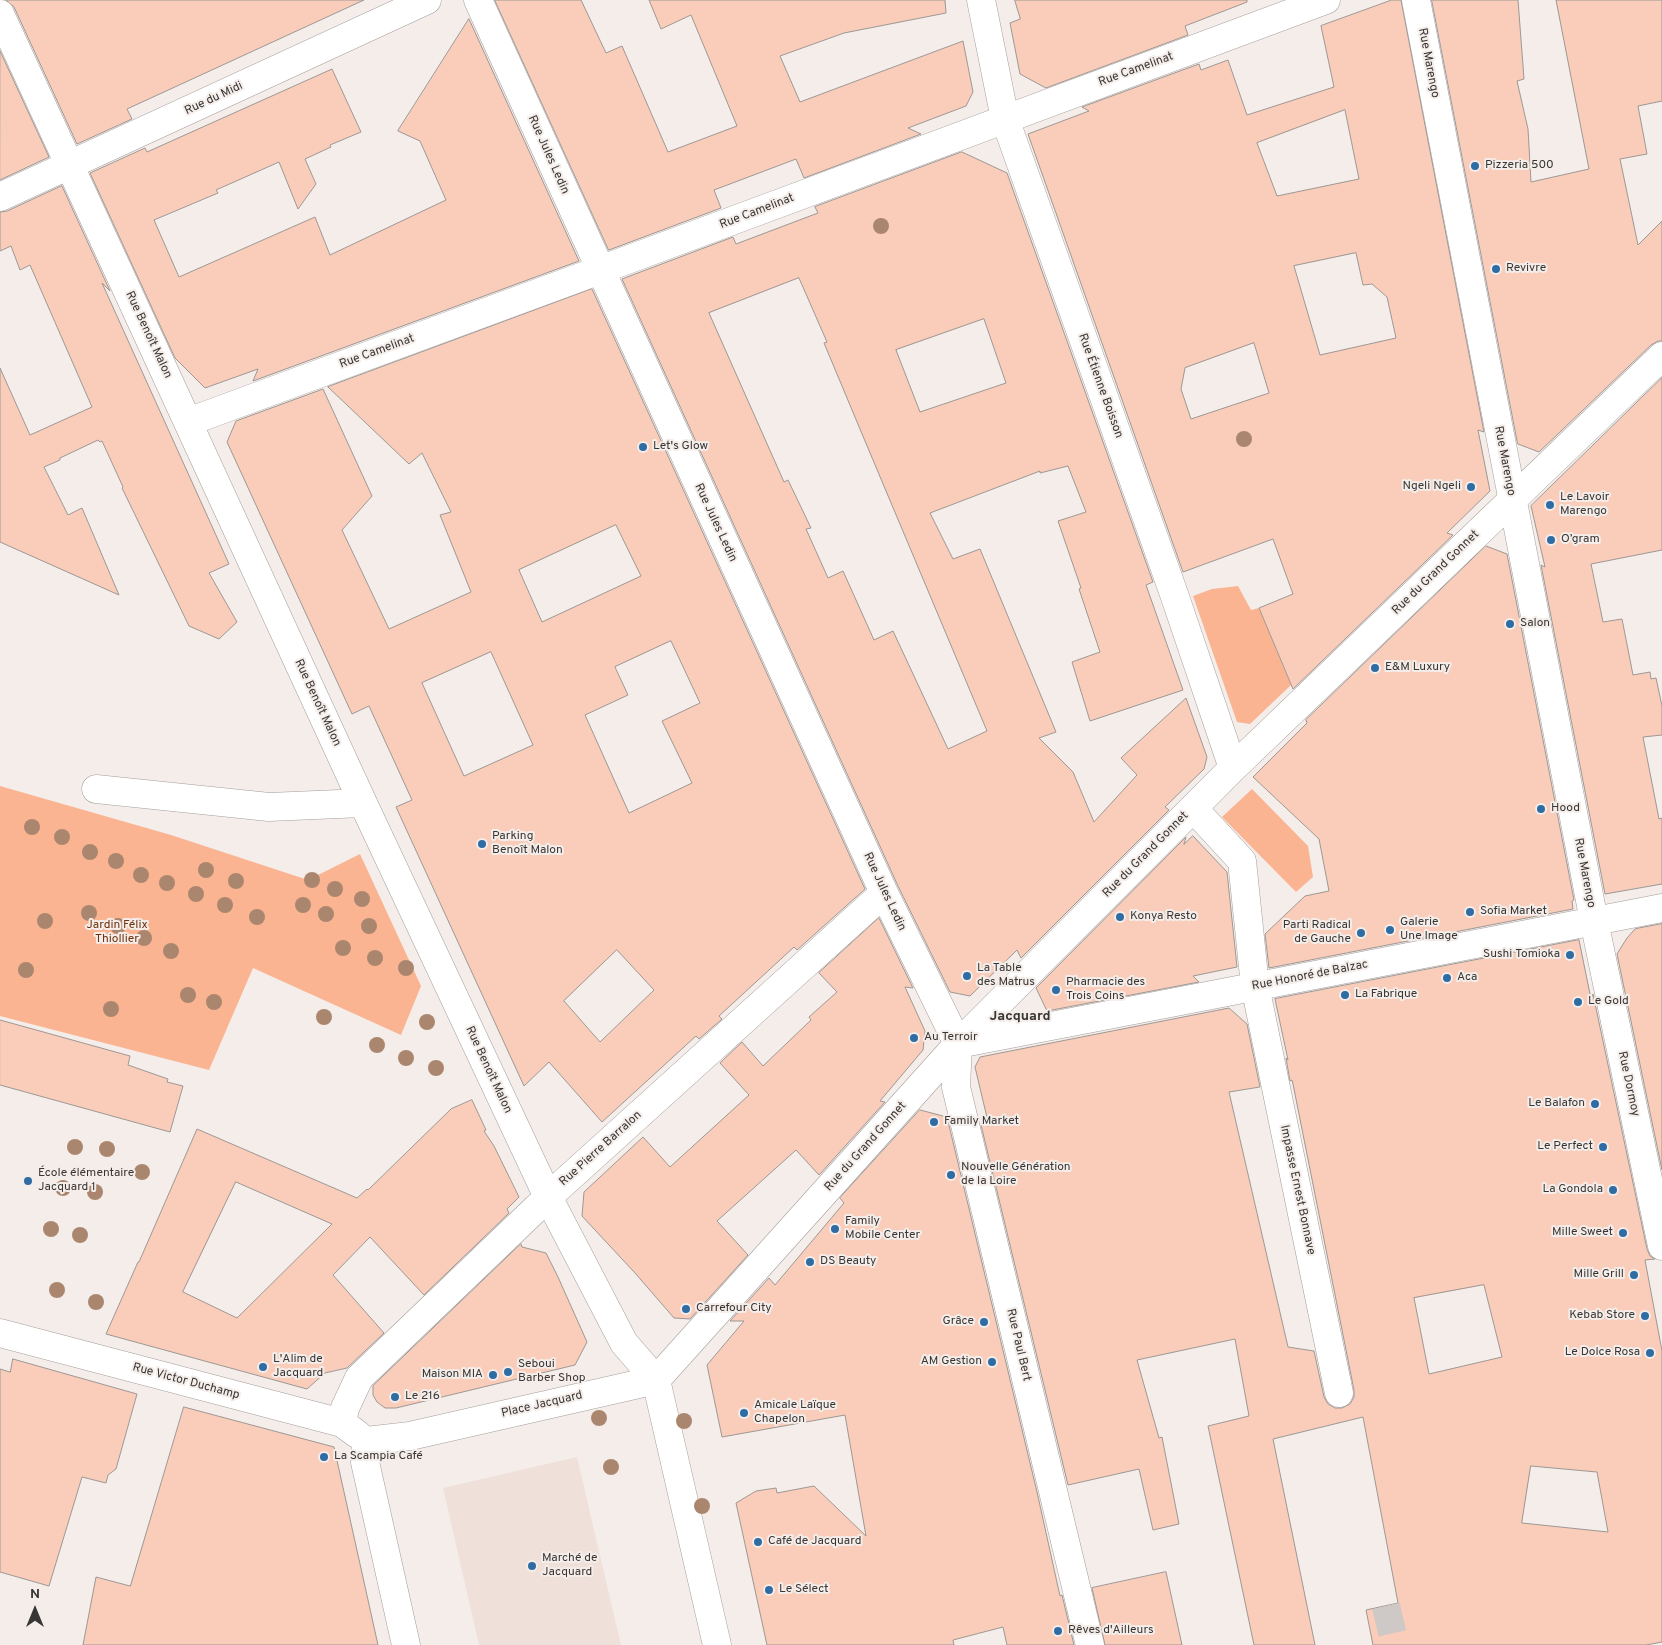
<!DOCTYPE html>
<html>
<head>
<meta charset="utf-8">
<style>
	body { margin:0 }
	#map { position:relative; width:1662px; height:1645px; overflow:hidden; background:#f4edea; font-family:Overpass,sans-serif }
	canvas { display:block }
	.north { position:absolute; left:10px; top:1585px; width:50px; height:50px; -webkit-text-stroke:4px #f4edea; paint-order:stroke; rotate:0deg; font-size:14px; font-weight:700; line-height:20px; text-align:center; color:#383634 }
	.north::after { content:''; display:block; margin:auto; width:18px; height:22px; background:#383634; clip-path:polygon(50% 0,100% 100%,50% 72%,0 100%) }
</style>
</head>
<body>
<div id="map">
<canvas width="1662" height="1645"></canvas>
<div class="north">N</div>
</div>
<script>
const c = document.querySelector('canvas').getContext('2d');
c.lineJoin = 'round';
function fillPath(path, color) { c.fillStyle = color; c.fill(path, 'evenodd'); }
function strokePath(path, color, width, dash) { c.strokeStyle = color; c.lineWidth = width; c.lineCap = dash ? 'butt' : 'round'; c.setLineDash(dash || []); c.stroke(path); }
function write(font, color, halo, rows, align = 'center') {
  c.font = font + ' Overpass,sans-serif'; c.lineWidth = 4; c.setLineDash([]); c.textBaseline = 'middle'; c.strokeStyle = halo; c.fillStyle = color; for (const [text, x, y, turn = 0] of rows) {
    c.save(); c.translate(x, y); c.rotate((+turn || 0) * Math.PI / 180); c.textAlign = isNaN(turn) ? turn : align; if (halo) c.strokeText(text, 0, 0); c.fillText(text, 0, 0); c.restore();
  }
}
fillPath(new Path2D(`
	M 577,1457 L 621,1645 L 479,1645 L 443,1488 Z`), '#efe1da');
fillPath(new Path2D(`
	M 1238,586 L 1251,610 L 1259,608 L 1291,685 L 1250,724 L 1237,722 L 1193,596 L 1212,589 Z
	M 0,786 L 171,835 L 308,880 L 360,854 L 421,986 L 401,1035 L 253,968 L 209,1070 L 0,1016 Z
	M 1252,789 L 1308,846 L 1313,877 L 1296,892 L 1222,817 Z`), '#fbb492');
const building = new Path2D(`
	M 6,0 L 364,0 L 127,109 L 132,119 L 77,144 L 14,7 Z
	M 495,0 L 581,0 L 606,53 L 622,46 L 668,152 L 737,126 L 691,15 L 661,29 L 649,0 L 945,0 L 946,13 L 844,33 L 780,56 L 800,102 L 963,41 L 973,92 L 966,106 L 908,128 L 921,134 L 804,178 L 796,159 L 714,190 L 721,208 L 609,250 Z
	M 1015,0 L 1247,0 L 1247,2 L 1185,26 L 1188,35 L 1046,88 L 1020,74 L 1010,23 L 1020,19 Z
	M 1392,0 L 1401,0 L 1484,432 L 1478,430 L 1490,491 L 1447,533 L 1453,535 L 1293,689 L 1259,608 L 1293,594 L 1273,539 L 1183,572 L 1028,134 L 1089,111 L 1082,107 L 1199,64 L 1201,70 L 1228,60 L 1247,115 L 1334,87 L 1321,26 ZM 1345,110 L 1359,179 L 1277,196 L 1257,143 ZM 1356,253 L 1363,285 L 1372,284 L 1387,297 L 1396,338 L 1320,355 L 1294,266 ZM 1254,343 L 1269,393 L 1191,419 L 1181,389 L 1185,368 Z
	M 1432,0 L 1518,0 L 1524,79 L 1517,81 L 1528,129 L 1531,182 L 1589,169 L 1556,0 L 1662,0 L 1662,101 L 1638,106 L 1647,154 L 1620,159 L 1638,245 L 1662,221 L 1662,341 L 1658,341 L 1651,345 L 1539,452 L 1518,444 Z
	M 469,19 L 579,261 L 253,381 L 258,369 L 205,388 L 175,358 L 90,173 L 145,148 L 147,152 L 332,69 L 361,132 L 330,145 L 331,147 L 305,159 L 316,184 L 298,209 L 279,162 L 216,190 L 218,193 L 154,220 L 179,277 L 315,217 L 330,255 L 446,200 L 420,141 L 398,131 Z
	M 0,51 L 49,157 L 0,180 Z
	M 962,152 L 1007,173 L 1153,582 L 1146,585 L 1183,690 L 1090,721 L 1072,662 L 1100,652 L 1079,589 L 1081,588 L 1058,521 L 1086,512 L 1068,466 L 1040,473 L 1040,471 L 930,513 L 953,559 L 980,549 L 1056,732 L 1039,738 L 1073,772 L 1094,822 L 1137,775 L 1121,758 L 1186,698 L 1207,757 L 1204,769 L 1165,807 L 1169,810 L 1021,958 L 1017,950 L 970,996 L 950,992 L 898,886 L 622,279 L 733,237 L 736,244 L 818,213 L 815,207 ZM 799,278 L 827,342 L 824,343 L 865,441 L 987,731 L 948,749 L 893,631 L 874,640 L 843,571 L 828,578 L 806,529 L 811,528 L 788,480 L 784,482 L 709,313 ZM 984,319 L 1006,383 L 920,412 L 896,350 Z
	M 62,186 L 110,291 L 102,283 L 229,564 L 209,573 L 237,622 L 219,639 L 189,626 L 122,488 L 123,487 L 102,441 L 100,442 L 98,440 L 60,458 L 60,460 L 44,467 L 68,515 L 82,508 L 119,595 L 0,542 L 0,368 L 30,435 L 92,407 L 30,265 L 20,270 L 11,246 L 0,251 L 0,212 L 7,211 Z
	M 592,289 L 865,889 L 797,950 L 794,947 L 719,1016 L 722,1019 L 699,1039 L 696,1036 L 602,1122 L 549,1062 L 524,1086 L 396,807 L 412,800 L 369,706 L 352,714 L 227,442 L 236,421 L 323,389 L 372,496 L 342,530 L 389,629 L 471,592 L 440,515 L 451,512 L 422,453 L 409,464 L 328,387 ZM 616,525 L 641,576 L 542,622 L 519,570 ZM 671,641 L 700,703 L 662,721 L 692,783 L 629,813 L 585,715 L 628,695 L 615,667 ZM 491,652 L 533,745 L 464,776 L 422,683 ZM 617,950 L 654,990 L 600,1042 L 564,1001 Z
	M 1662,378 L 1662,550 L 1591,564 L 1603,622 L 1622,619 L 1633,675 L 1650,672 L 1651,679 L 1656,678 L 1662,706 L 1662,735 L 1643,737 L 1659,819 L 1662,818 L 1662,884 L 1605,894 L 1541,565 L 1545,567 L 1531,506 Z
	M 1486,546 L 1507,554 L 1574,900 L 1572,901 L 1573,909 L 1269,968 L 1265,934 L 1305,896 L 1329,891 L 1319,839 L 1253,777 L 1307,723 L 1306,720 Z
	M 1193,836 L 1227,872 L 1237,967 L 1193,976 L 1199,982 L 1047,1011 L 1036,988 L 1186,837 L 1184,844 Z
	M 879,918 L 913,988 L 905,987 L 925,1031 L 923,1050 L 880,1101 L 885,1102 L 819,1175 L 796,1150 L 717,1221 L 748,1255 L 690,1319 L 674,1318 L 635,1273 L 582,1216 L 584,1192 L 643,1137 L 670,1167 L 749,1095 L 720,1063 L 742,1042 L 763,1066 L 811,1020 L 809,1017 L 837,992 L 819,973 Z
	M 1662,924 L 1662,1170 L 1617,954 L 1627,938 L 1635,929 Z
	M 1579,940 L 1591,999 L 1593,994 L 1647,1249 L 1650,1256 L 1655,1259 L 1645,1260 L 1662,1351 L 1662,1642 L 1646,1645 L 1373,1645 L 1366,1610 L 1398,1603 L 1363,1417 L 1273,1439 L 1315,1645 L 1254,1645 L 1208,1426 L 1249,1416 L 1235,1339 L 1137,1360 L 1159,1438 L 1162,1437 L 1179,1524 L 1153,1530 L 1139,1469 L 1068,1485 L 981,1125 L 989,1126 L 975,1067 L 980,1057 L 1229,1008 L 1247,1024 L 1260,1087 L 1229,1092 L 1288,1347 L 1314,1351 L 1324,1397 L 1328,1404 L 1335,1408 L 1342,1408 L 1350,1404 L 1354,1397 L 1354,1390 L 1293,1084 L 1292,1080 L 1290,1081 L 1286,1058 L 1288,1060 L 1275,999 ZM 1484,1285 L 1502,1357 L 1429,1374 L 1414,1298 ZM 1531,1466 L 1597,1472 L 1608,1532 L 1522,1523 Z
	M 0,1020 L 130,1056 L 128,1065 L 168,1079 L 167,1082 L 183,1086 L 170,1132 L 0,1085 Z
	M 472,1100 L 486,1130 L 484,1131 L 494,1146 L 519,1197 L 507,1209 L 509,1213 L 424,1295 L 370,1237 L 333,1275 L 384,1333 L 347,1368 L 325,1373 L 307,1389 L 106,1334 L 138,1262 L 139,1262 L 197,1129 L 357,1198 L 367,1189 L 368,1190 L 451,1109 ZM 236,1182 L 332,1224 L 237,1318 L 183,1292 Z
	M 920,1110 L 947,1117 L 1037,1492 L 1060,1596 L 1062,1595 L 1074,1645 L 1007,1645 L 1003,1627 L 953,1640 L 954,1645 L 767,1645 L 736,1503 L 756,1491 L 776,1488 L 777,1493 L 814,1486 L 866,1536 L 845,1415 L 722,1437 L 707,1365 L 744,1321 L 730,1321 L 769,1278 L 775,1285 L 844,1203 L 840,1198 Z
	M 521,1244 L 522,1247 L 546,1253 L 558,1277 L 587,1342 L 575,1365 L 396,1408 L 385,1408 L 377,1402 L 373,1395 L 373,1386 Z
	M 13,1359 L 137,1394 L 116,1469 L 108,1475 L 106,1483 L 82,1477 L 49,1586 L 0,1572 L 0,1369 L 10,1372 Z
	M 184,1407 L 334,1447 L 378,1645 L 83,1645 L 96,1577 L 130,1586 Z
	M 1166,1572 L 1182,1645 L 1105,1645 L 1092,1588 Z`);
fillPath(building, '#f9cdb9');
strokePath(building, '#9d9794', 1);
strokePath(new Path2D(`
	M 1386,1606 L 1395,1645`), '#cec8c6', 28, [28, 14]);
const minor = new Path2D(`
	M 478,0 L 884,893 L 958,1044 L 956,1087 L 1090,1645
	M 981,0 L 1005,119 L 1174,594 L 1233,768
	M 1416,0 L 1594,921 L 1662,1246
	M 0,14 L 363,803 L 548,1197 L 624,1343 L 656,1380 L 958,1044 L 1233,768 L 1662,356
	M 0,197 L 427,0
	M 188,422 L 600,270 L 1326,0
	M 96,789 L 269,807 L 363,803
	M 1193,808 L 1242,861 L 1255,986 L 1339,1393
	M 958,1044 L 1662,908
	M 0,1333 L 342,1423 L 357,1434
	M 342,1423 L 345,1408 L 359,1378 L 548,1197 L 884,893
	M 366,1441 L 410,1436 L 656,1380 L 717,1645
	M 366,1441 L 365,1462 L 406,1645`);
strokePath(minor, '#a49e9b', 29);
strokePath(minor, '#fff', 28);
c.fillStyle = '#ab866f';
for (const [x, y] of [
	[881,226],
	[1244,439],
	[32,827],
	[62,837],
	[90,852],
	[116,861],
	[206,870],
	[141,875],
	[312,880],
	[236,881],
	[167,883],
	[335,889],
	[196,894],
	[362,899],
	[225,905],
	[303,905],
	[89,913],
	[326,914],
	[257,917],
	[45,921],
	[118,926],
	[369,926],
	[144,938],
	[343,948],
	[171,951],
	[375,958],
	[406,968],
	[26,970],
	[188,995],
	[214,1002],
	[111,1009],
	[324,1017],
	[427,1022],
	[377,1045],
	[406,1058],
	[436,1068],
	[75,1147],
	[107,1149],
	[142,1172],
	[63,1188],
	[95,1192],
	[51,1229],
	[80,1235],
	[57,1290],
	[96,1302],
	[599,1418],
	[684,1421],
	[611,1467],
	[702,1506]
]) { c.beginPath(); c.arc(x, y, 8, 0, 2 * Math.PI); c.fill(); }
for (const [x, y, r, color] of [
	[1475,166,5,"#2e6ca3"],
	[1496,269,5,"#2e6ca3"],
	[643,447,5,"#2e6ca3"],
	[1471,487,5,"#2e6ca3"],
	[1550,505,5,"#2e6ca3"],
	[1551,540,5,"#2e6ca3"],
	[1510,624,5,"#2e6ca3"],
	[1375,668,5,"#2e6ca3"],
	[1541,809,5,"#2e6ca3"],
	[482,844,5,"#2e6ca3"],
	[1470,912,5,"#2e6ca3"],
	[1120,917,5,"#2e6ca3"],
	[1390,930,5,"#2e6ca3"],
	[1361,933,5,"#2e6ca3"],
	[1570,955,5,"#2e6ca3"],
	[967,976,5,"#2e6ca3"],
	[1447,978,5,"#2e6ca3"],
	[1056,990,5,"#2e6ca3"],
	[1345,995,5,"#2e6ca3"],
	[1578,1002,5,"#2e6ca3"],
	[914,1038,5,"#2e6ca3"],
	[1595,1104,5,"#2e6ca3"],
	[934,1122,5,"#2e6ca3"],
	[1603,1147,5,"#2e6ca3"],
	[951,1175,5,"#2e6ca3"],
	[28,1181,5,"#2e6ca3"],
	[1613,1190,5,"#2e6ca3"],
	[835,1229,5,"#2e6ca3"],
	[1623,1233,5,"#2e6ca3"],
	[810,1262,5,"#2e6ca3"],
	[1634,1275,5,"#2e6ca3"],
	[686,1309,5,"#2e6ca3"],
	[1645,1316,5,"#2e6ca3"],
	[984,1322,5,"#2e6ca3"],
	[1650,1353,5,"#2e6ca3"],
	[992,1362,5,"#2e6ca3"],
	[263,1367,5,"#2e6ca3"],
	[508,1372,5,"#2e6ca3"],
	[493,1375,5,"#2e6ca3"],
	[395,1397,5,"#2e6ca3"],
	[744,1413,5,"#2e6ca3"],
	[324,1457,5,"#2e6ca3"],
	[758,1542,5,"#2e6ca3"],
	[532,1566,5,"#2e6ca3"],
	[769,1590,5,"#2e6ca3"],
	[1058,1631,5,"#2e6ca3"]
]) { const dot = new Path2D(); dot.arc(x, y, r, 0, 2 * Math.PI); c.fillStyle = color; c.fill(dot); strokePath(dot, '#f4edea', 2); }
write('12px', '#383634', '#f4edea', [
	["Rue Marengo",1428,63,79],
	["Rue Camelinat",1136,70,-20],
	["Rue du Midi",214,99,-25],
	["Rue Jules Ledin",548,155,66],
	["Rue Camelinat",757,212,-21],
	["Rue Benoît Malon",148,335,65],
	["Rue Camelinat",377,352,-20],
	["Rue Étienne Boisson",1100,386,70],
	["Rue Marengo",1504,461,79],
	["Rue Jules Ledin",715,523,65],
	["Rue du Grand Gonnet",1436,573,-44],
	["Rue Benoît Malon",317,703,65],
	["Rue du Grand Gonnet",1146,855,-45],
	["Rue Marengo",1584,873,79],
	["Rue Jules Ledin",884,892,65],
	["Rue Honoré de Balzac",1310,976,-11],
	["Rue Benoît Malon",488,1070,65],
	["Rue Dormoy",1628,1084,78],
	["Rue du Grand Gonnet",866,1147,-48],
	["Rue Pierre Barralon",601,1149,-42],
	["Impasse Ernest Bonnave",1297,1190,78],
	["Rue Paul Bert",1018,1345,77],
	["Rue Victor Duchamp",186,1382,15],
	["Place Jacquard",542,1405,-13]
]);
write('12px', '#383634', '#f4edea', [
	["Pizzeria 500",1485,166],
	["Revivre",1506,269],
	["Let's Glow",653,447],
	["Ngeli Ngeli",1461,487,"right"],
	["Le Lavoir",1560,498],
	["Marengo",1560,512],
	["O’gram",1561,540],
	["Salon",1520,624],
	["E&M Luxury",1385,668],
	["Hood",1551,809],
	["Parking",492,837],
	["Benoît Malon",492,851],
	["Sofia Market",1480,912],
	["Konya Resto",1130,917],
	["Galerie",1400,923],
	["Une Image",1400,937],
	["Parti Radical",1351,926,"right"],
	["de Gauche",1351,940,"right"],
	["Sushi Tomioka",1560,955,"right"],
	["La Table",977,969],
	["des Matrus",977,983],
	["Aca",1457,978],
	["Pharmacie des",1066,983],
	["Trois Coins",1066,997],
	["La Fabrique",1355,995],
	["Le Gold",1588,1002],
	["Au Terroir",924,1038],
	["Le Balafon",1585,1104,"right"],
	["Family Market",944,1122],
	["Le Perfect",1593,1147,"right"],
	["Nouvelle Génération",961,1168],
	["de la Loire",961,1182],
	["École élémentaire",38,1174],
	["Jacquard 1",38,1188],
	["La Gondola",1603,1190,"right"],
	["Family",845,1222],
	["Mobile Center",845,1236],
	["Mille Sweet",1613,1233,"right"],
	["DS Beauty",820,1262],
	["Mille Grill",1624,1275,"right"],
	["Carrefour City",696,1309],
	["Kebab Store",1635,1316,"right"],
	["Grâce",974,1322,"right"],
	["Le Dolce Rosa",1640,1353,"right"],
	["L'Alim de",273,1360],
	["Jacquard",273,1374],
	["AM Gestion",982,1362,"right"],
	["Seboui",518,1365],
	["Barber Shop",518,1379],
	["Maison MIA",483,1375,"right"],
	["Le 216",405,1397],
	["Amicale Laïque",754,1406],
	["Chapelon",754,1420],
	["La Scampia Café",334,1457],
	["Café de Jacquard",768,1542],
	["Marché de",542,1559],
	["Jacquard",542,1573],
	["Le Sélect",779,1590],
	["Rêves d'Ailleurs",1068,1631]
], 'left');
write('12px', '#70310b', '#f4edea', [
	["Jardin Félix",117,926],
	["Thiollier",117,940]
]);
write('bold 14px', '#383634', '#f4edea', [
	["Jacquard",1020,1017]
]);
</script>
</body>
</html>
